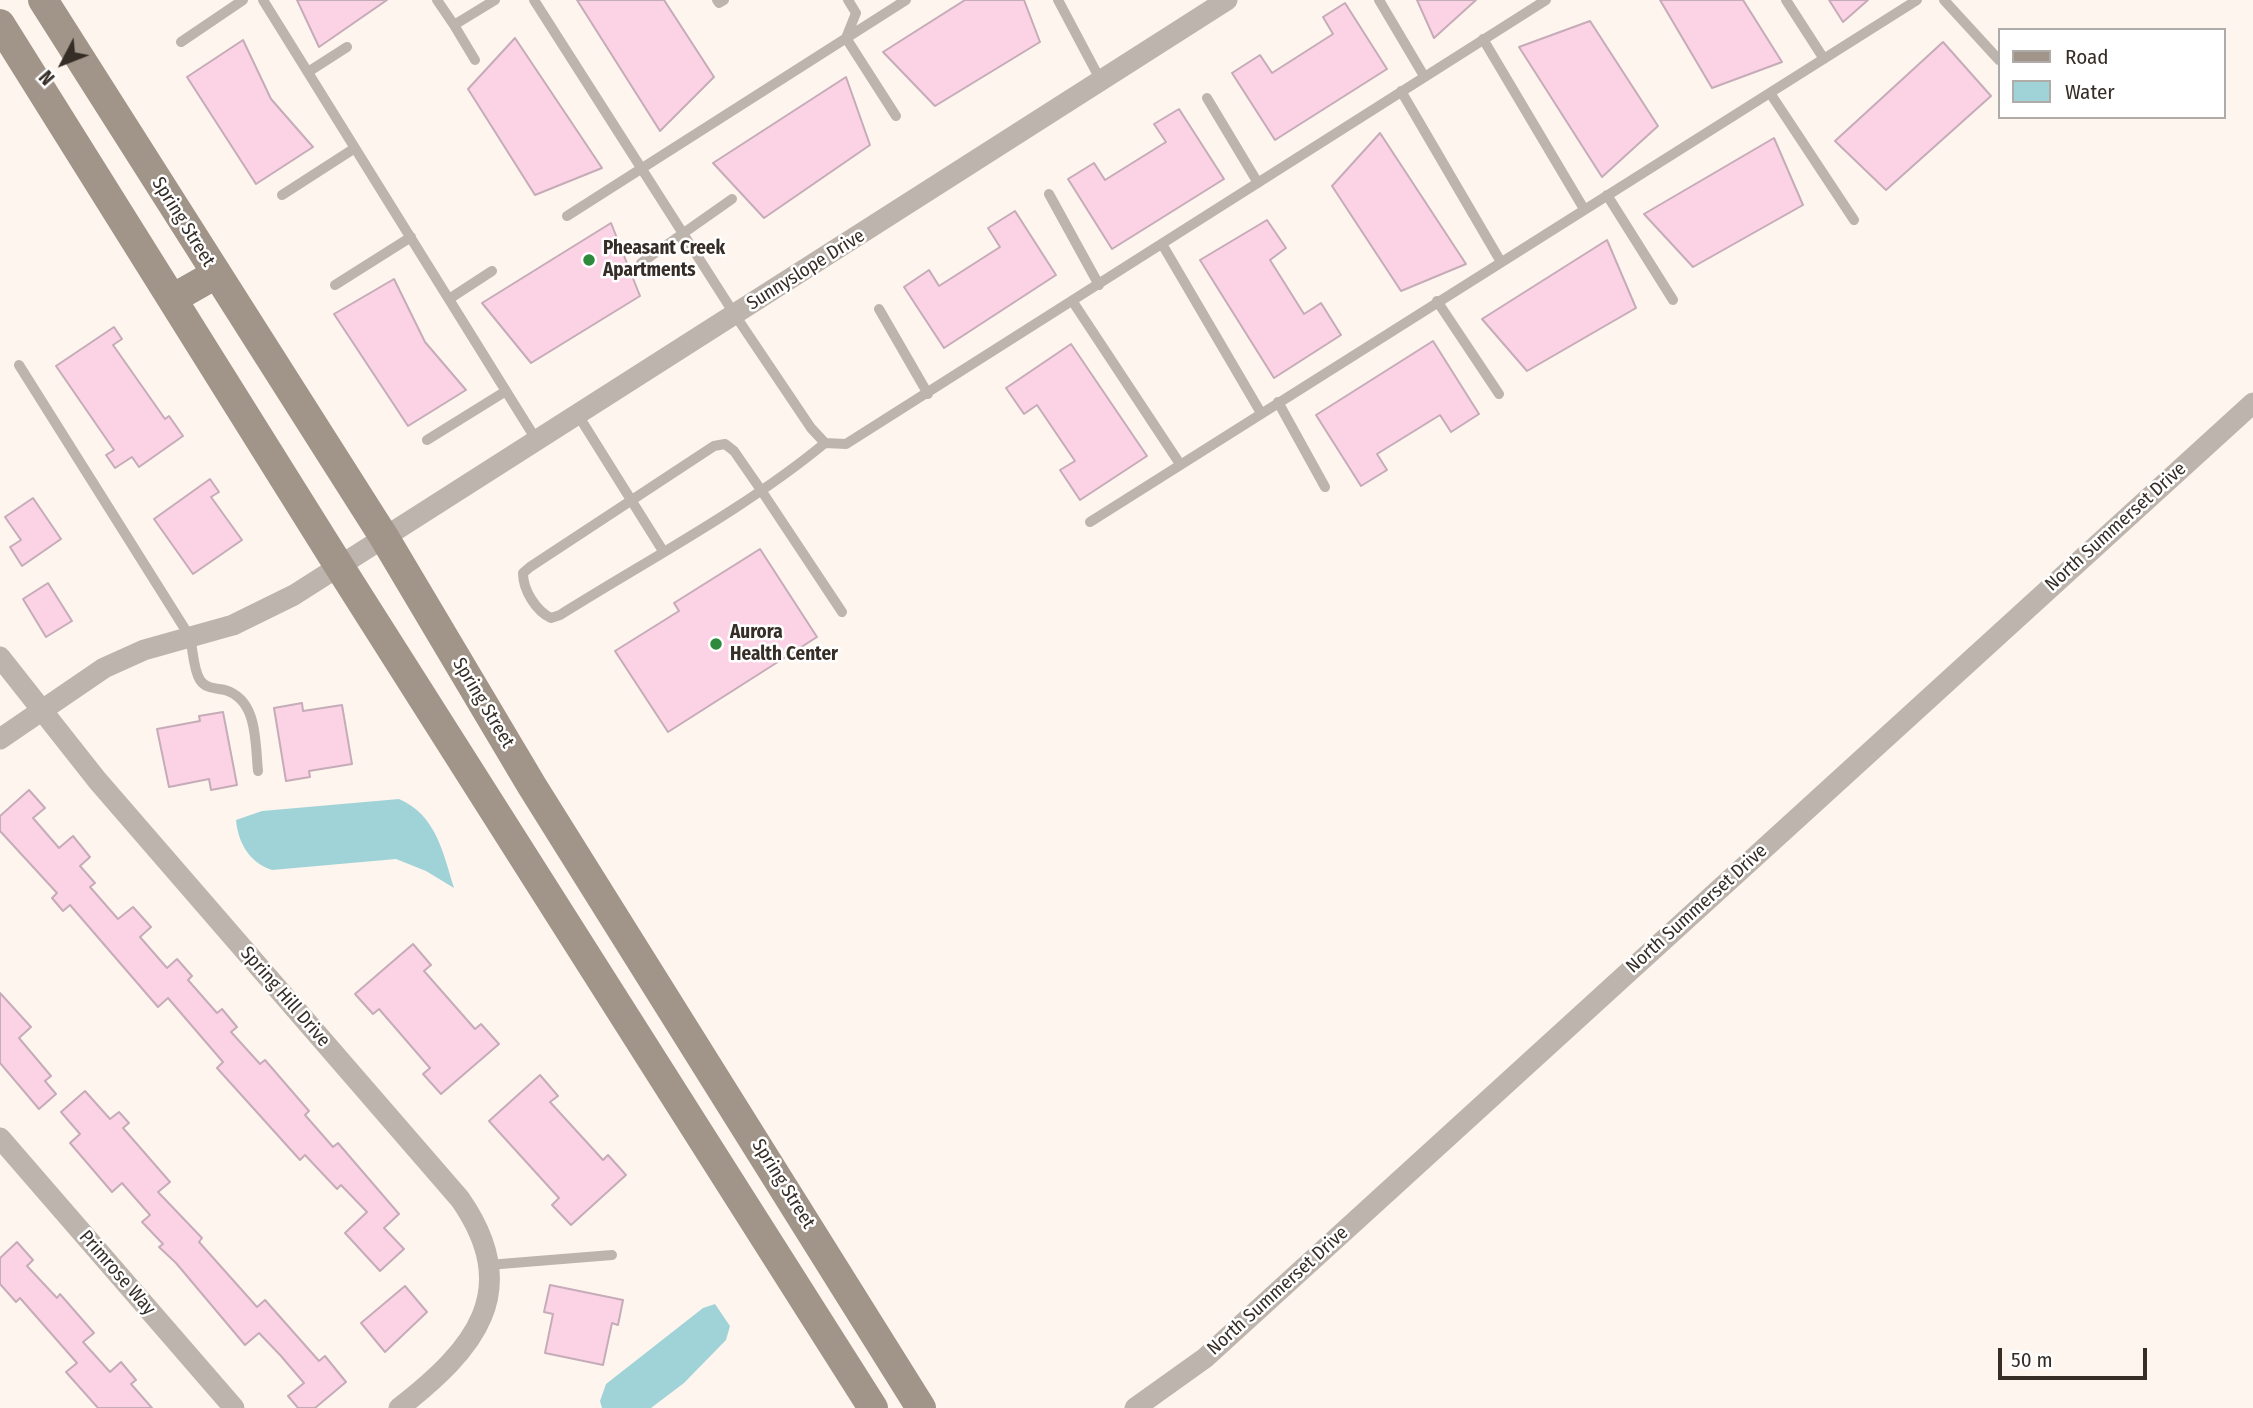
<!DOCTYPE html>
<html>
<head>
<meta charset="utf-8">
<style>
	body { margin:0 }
	#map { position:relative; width:2253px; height:1408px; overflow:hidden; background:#fef5ee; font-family:"Fira Sans Condensed",sans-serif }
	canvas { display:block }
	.legend { position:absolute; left:1998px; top:28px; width:228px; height:91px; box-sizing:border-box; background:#fff; border:2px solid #aeaba8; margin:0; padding:9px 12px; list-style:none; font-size:21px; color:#352d26 }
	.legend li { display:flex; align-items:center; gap:14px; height:35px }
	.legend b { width:35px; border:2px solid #aeaba8 }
	.north { position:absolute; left:28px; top:28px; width:70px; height:70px; -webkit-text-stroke:5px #fff; paint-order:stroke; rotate:228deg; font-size:19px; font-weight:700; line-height:28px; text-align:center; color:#352d26 }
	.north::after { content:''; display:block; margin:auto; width:24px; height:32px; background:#352d26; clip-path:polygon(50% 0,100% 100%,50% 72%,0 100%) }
	.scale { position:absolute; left:1998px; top:1348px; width:149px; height:32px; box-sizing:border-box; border:4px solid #352d26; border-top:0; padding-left:9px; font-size:21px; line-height:24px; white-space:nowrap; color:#352d26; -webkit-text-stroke:5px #fff; paint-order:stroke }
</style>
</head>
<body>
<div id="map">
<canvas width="2253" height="1408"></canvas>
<ul class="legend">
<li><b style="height:9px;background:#a19589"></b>Road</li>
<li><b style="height:19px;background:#a0d3d8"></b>Water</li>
</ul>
<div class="north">N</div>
<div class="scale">50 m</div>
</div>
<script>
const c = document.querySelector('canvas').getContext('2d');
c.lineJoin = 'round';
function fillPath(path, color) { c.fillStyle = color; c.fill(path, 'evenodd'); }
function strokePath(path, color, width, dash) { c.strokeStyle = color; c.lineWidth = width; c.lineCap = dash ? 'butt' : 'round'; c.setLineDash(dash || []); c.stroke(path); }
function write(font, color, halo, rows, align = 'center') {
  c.font = font + ' "Fira Sans Condensed",sans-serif'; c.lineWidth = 5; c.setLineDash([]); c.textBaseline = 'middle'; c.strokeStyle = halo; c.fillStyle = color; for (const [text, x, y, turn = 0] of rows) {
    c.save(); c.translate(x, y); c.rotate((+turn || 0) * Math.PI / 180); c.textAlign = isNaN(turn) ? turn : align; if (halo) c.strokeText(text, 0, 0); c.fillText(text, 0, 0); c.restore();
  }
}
fillPath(new Path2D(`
	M 399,799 C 436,815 443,852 454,888 L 426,871 L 396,859 L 272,870 C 250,863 238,843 236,820 L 262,811 Z
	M 715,1304 L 730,1326 L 726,1340 L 684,1383 L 651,1408 L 602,1408 L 600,1401 L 606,1384 L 703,1308 Z`), '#a0d3d8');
const building = new Path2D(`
	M 297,0 L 387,0 L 319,47 Z
	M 577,0 L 664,0 L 714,77 L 660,131 Z
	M 965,0 L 1024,0 L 1040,42 L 935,106 L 883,52 Z
	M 1417,0 L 1476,0 L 1434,38 Z
	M 1660,0 L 1743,0 L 1782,62 L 1712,88 Z
	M 1829,0 L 1868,0 L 1843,22 Z
	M 1345,3 L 1387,69 L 1275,140 L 1232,73 L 1260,55 L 1272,73 L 1333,34 L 1323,17 Z
	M 1590,21 L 1658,126 L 1602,177 L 1519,47 Z
	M 515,38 L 602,168 L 535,195 L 468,89 Z
	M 243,40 L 271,99 L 313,147 L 256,184 L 187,77 Z
	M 1943,42 L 1991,96 L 1886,190 L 1835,141 Z
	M 846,77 L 870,145 L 764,218 L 713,163 Z
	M 1179,109 L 1224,179 L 1112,249 L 1068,179 L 1094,163 L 1105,180 L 1166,142 L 1154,124 Z
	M 1380,133 L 1466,264 L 1401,291 L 1332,186 Z
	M 1774,138 L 1803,205 L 1693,267 L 1644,214 Z
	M 1015,211 L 1056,275 L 944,348 L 904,287 L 929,270 L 939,286 L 1000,247 L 988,228 Z
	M 1267,220 L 1286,248 L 1270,260 L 1304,314 L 1321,303 L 1341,335 L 1274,378 L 1200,260 Z
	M 611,223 L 640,296 L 531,363 L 482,303 Z
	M 1607,240 L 1636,308 L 1527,371 L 1482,319 Z
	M 394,279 L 425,342 L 466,390 L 408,426 L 334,314 Z
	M 114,327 L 122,339 L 113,345 L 165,419 L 169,416 L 183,436 L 139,467 L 132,457 L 115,468 L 106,455 L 114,450 L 56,366 Z
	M 1433,341 L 1479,414 L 1451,432 L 1440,415 L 1377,454 L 1387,470 L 1361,486 L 1316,415 Z
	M 1071,344 L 1147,456 L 1080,500 L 1060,470 L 1075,461 L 1037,405 L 1024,414 L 1006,388 Z
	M 210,479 L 219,492 L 211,497 L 242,540 L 193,574 L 154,519 Z
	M 33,498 L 61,539 L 22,566 L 10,547 L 21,540 L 5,517 Z
	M 760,549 L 817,637 L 668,732 L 615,651 L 679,611 L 674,603 Z
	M 48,583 L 72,621 L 46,637 L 23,599 Z
	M 302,703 L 303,711 L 342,705 L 352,764 L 309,771 L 310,777 L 286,781 L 274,708 Z
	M 223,712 L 237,785 L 211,790 L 209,779 L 169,787 L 157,729 L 200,721 L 199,716 Z
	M 29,790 L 45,808 L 33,818 L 59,848 L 73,836 L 90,857 L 80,866 L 95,883 L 90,887 L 118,919 L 133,907 L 151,927 L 140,937 L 167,968 L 177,959 L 192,976 L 188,980 L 217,1013 L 222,1009 L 237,1027 L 231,1032 L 260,1064 L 265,1060 L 309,1111 L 305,1115 L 333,1147 L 338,1143 L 399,1214 L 384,1228 L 404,1249 L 380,1271 L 345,1233 L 367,1212 L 341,1185 L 337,1189 L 305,1155 L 300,1160 L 217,1068 L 223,1062 L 168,998 L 158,1007 L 70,905 L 63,911 L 52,898 L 57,893 L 0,831 L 0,816 Z
	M 413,944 L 431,965 L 424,971 L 475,1029 L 481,1024 L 499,1044 L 441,1094 L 423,1074 L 430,1068 L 379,1009 L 373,1014 L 355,994 Z
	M 0,993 L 31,1027 L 19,1038 L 51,1076 L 45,1081 L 56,1094 L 39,1109 L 0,1063 Z
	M 540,1075 L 558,1096 L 550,1102 L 603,1160 L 608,1155 L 626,1175 L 571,1225 L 552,1205 L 559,1198 L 489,1121 Z
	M 85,1091 L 110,1119 L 119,1112 L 129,1123 L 123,1128 L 170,1182 L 158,1192 L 202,1238 L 199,1242 L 257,1307 L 265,1300 L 319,1361 L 325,1356 L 346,1382 L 315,1408 L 298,1408 L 288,1396 L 304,1383 L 281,1356 L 259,1333 L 245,1345 L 176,1263 L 159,1247 L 163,1244 L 142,1222 L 150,1215 L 122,1183 L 112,1192 L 70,1143 L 80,1134 L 61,1112 Z
	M 17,1242 L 33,1260 L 27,1266 L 57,1298 L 60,1294 L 94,1333 L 83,1342 L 110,1372 L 121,1362 L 136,1380 L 131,1384 L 152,1408 L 98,1408 L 66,1372 L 77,1363 L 20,1298 L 16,1302 L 0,1284 L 0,1258 Z
	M 550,1285 L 623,1300 L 618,1325 L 612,1323 L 603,1365 L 545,1353 L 553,1314 L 544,1312 Z
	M 405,1286 L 427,1312 L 385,1352 L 361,1323 Z`);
fillPath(building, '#fcd2e5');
strokePath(building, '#c5acb8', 2);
strokePath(new Path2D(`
	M 263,0 L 537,441
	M 437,0 L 454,25
	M 534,0 L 735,315 L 811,428 L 825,443 L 846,444 L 1546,0
	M 717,0 L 719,3 L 724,0
	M 848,0 L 856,13 L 846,38 L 896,116
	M 1058,0 L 1101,81
	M 1379,0 L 1424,76
	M 1786,0 L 1824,59
	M 1944,0 L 1999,60
	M 1483,39 L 1584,209
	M 181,42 L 243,0
	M 475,60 L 454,25 L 495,0
	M 308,72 L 347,47
	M 1401,91 L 1501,262
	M 1770,93 L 1854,220
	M 1207,98 L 1258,183
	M 1049,194 L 1099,285
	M 282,195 L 355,148
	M 1607,195 L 1673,300
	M 567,216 L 906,0
	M 1162,244 L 1261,413
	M 641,263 L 732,199
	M 335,285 L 411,237
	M 449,299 L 492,271
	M 1437,301 L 1499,394
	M 1073,302 L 1180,464
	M 879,309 L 928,394
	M 19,365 L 190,637 C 193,649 193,669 200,680 C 206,689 216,688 225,690 C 258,700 255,742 258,771
	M 1278,402 L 1325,487
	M 578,415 L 663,551
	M 427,440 L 506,391
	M 825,443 C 748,507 646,561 560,615 L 551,618 C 536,611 523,590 523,573 L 530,567 L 714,446 L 725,444 L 734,451 L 761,490 L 842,612
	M 1090,522 L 1917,0
	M 488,1265 L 612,1255`), '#bdb5ad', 10);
strokePath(new Path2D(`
	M 0,657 L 97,780 L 460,1199 C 524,1291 475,1349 399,1408
	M 0,739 L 104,668 L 144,650 L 233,625 L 294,595 L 1227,0
	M 0,1138 L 234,1408
	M 1135,1408 L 1205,1358 L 2253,403`), '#bdb5ad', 21);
strokePath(new Path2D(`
	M 43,0 L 384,537 L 532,786 L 921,1408
	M 0,24 L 339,566 L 873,1408
	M 172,299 L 216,274`), '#a19589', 30);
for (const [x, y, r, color] of [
	[589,260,7,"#2d893b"],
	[716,644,7,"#2d893b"]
]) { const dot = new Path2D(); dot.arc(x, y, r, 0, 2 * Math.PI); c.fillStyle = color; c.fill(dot); strokePath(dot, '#fff', 2.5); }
write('19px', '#352d26', '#fff', [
	["Spring Street",183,222,58],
	["Sunnyslope Drive",806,270,-32],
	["North Summerset Drive",2116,527,-42],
	["Spring Street",483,703,59],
	["North Summerset Drive",1697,909,-42],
	["Spring Hill Drive",285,997,49],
	["Spring Street",783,1184,58],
	["Primrose Way",117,1273,49],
	["North Summerset Drive",1278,1291,-42]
]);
write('bold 19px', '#352d26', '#fff', [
	["Pheasant Creek",603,249],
	["Apartments",603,271],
	["Aurora",730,633],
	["Health Center",730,655]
], 'left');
</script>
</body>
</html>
